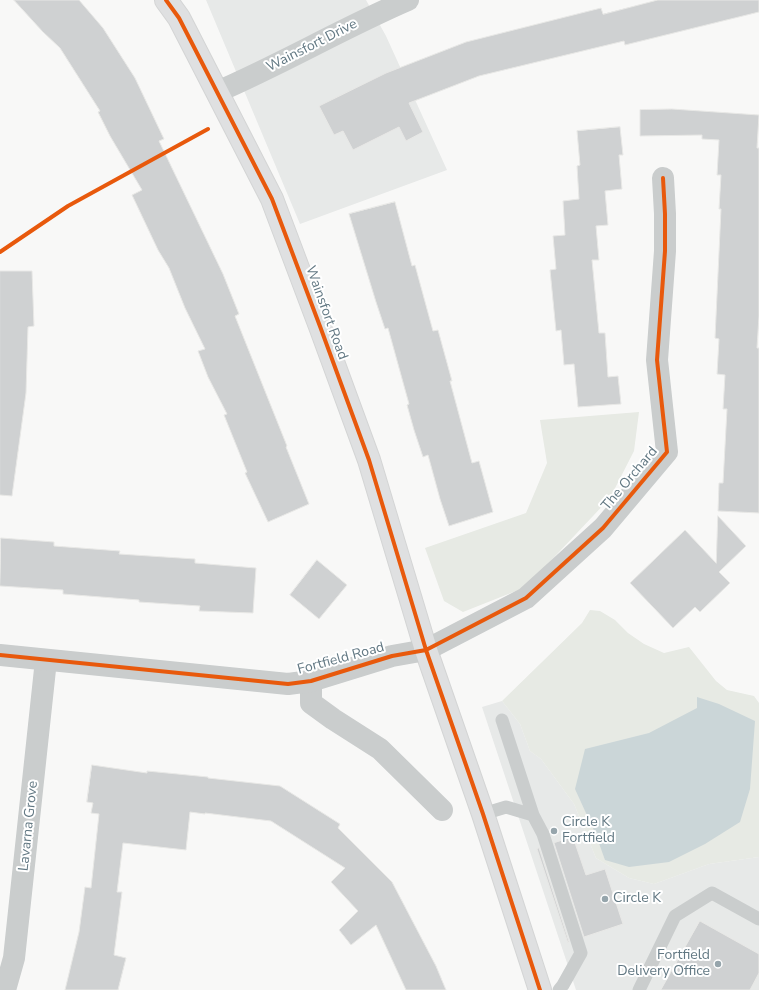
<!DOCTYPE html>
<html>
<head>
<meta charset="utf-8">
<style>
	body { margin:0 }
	canvas { display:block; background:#f8f8f7 }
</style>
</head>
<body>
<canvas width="759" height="990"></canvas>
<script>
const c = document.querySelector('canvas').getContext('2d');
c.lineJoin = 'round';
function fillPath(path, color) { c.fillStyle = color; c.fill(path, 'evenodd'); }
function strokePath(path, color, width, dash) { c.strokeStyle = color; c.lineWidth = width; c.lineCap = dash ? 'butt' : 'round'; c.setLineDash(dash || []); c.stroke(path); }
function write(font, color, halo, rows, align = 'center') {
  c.font = font + ' "Nunito Sans",sans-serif'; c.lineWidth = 4; c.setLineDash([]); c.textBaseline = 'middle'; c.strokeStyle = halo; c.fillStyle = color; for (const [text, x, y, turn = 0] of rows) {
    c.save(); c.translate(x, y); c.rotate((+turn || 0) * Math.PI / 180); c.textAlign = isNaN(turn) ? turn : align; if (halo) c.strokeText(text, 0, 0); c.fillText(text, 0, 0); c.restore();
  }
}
fillPath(new Path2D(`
	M 206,0 L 366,0 L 386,36 L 447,170 L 300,224 Z
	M 502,701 L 520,724 L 530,751 L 541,759 L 574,804 L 596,858 L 629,878 L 654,884 L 709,864 L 759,857 L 759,990 L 576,990 L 482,707 Z`), '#e7e9e8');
fillPath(new Path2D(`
	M 639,412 L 634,451 L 610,498 L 526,587 L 463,612 L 444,601 L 425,548 L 526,513 L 547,463 L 540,420 Z
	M 590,610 L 600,611 L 615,620 L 628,633 L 644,644 L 664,653 L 689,647 L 716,681 L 727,690 L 754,696 L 759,703 L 759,857 L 709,864 L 654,884 L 629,878 L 596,858 L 574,804 L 541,759 L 530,751 L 520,724 L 502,701 L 582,623 Z`), '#e7eae4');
fillPath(new Path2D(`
	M 697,697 L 719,704 L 755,721 L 750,789 L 740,822 L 705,844 L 669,862 L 629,867 L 605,860 L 596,835 L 575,789 L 585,749 L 649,733 L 697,708 Z`), '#cbd6d8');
const building = new Path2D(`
	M 14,0 L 79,0 L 103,28 L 135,78 L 164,139 L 159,141 L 223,274 L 239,314 L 235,316 L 287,446 L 286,447 L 309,504 L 268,522 L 245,473 L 247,472 L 224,415 L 227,414 L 208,377 L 198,351 L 205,349 L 185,308 L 169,268 L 158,250 L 132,195 L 142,190 L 110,136 L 98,112 L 100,111 L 60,48 L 43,32 Z
	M 658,0 L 759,0 L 759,12 L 625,45 L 624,41 L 479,76 L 409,103 L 423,132 L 406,141 L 399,127 L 353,150 L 343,131 L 334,135 L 319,106 L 386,73 L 466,42 L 601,8 L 603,14 Z
	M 672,109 L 759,115 L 757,148 L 759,148 L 759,316 L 757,348 L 759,348 L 759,513 L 718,511 L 719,483 L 723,483 L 727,409 L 723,409 L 725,375 L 717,374 L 719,339 L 715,338 L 721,209 L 719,209 L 721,175 L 717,175 L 719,140 L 702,139 L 702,135 L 640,136 L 640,110 Z
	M 620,127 L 623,155 L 619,155 L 622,189 L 605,191 L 608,225 L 596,226 L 599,260 L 592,260 L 599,333 L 605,333 L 608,377 L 618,376 L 621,404 L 578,407 L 574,364 L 564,365 L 561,330 L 556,331 L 550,270 L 556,269 L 553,236 L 565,235 L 563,201 L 579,199 L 577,166 L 580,165 L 577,131 Z
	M 395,202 L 412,266 L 415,265 L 433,331 L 438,330 L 452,381 L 450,381 L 472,463 L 479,461 L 493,512 L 449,526 L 440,499 L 428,455 L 423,457 L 414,430 L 407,405 L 409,404 L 388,328 L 385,329 L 376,302 L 349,214 Z
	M 0,271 L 32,271 L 34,326 L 28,327 L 26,393 L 12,496 L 0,495 Z
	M 718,516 L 746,546 L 719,572 L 730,583 L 700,612 L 695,607 L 673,628 L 630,583 L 685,530 L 716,563 Z
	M 1,538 L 54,542 L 54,546 L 120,551 L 119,554 L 195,559 L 195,563 L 256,568 L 253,613 L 199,611 L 200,606 L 139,602 L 139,600 L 63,594 L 63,590 L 0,586 Z
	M 317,560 L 347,585 L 319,619 L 290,595 Z
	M 92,765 L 147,773 L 147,771 L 208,777 L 208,778 L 280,786 L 340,824 L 338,828 L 392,882 L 436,966 L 446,990 L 406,990 L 376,925 L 351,945 L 339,930 L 358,911 L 331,882 L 345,868 L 271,821 L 205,813 L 205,814 L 190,812 L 186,850 L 123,843 L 117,892 L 122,892 L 114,955 L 126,958 L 118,990 L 65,990 L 79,932 L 85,887 L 91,888 L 99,814 L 91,813 L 93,803 L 87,802 Z
	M 573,837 L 586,875 L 605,869 L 623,924 L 584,937 L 554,843 Z
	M 539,848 L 569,942 L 568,943 L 537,849 Z
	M 700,921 L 759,954 L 759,973 L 750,990 L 661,990 Z`);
fillPath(building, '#cfd1d2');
strokePath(building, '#e8e8e6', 1);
const secondary = new Path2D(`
	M 166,0 L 179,18 L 272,199 L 321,329 L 369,460 L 426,650 L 483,814 L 540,990`);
strokePath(secondary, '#d4d5d5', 24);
strokePath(new Path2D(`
	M 502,720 L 533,815
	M 483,814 L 506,807 L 533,815 L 543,834 L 581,953 L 563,985 L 559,990
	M 639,990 L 675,916 L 712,893 L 759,919`), '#cacdcd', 13);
strokePath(new Path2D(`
	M 217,92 C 282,64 343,28 408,0
	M 426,650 L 526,598 L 603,528 L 667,452 L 657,360 L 665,251 L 665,214 L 663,178
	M 311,681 L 311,703 L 333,719 L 380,749 L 442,810
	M 5,990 L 14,958 L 46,660`), '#cacdcd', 22);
strokePath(new Path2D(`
	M 0,655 L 288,684 L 311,681 L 392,656 L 426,650`), '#cacdcd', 22);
strokePath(secondary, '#dfe0e1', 22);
strokePath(new Path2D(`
	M 166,0 L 179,18 L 272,199 L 321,329 L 369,460 L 426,650 L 483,814 L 540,990
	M 0,252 L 68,206 L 208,129
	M 0,655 L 288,684 L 311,681 L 392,656 L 426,650 L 526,598 L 603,528 L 667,452 L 657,360 L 665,251 L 665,214 L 663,178`), '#e8590c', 4);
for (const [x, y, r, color] of [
	[554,831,4,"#96a5ac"],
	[605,899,4,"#96a5ac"],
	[718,964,4,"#96a5ac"]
]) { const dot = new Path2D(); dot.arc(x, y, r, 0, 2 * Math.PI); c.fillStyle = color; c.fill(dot); strokePath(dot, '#fff', 1.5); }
write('14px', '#627883', '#fff', [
	["Wainsfort Drive",312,46,-27],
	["Wainsfort Road",326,313,70],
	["The Orchard",630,479,-50],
	["Fortfield Road",341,659,-15],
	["Lavarna Grove",29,826,-84]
]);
write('14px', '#627883', '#fff', [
	["Circle K",562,823],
	["Fortfield",562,839],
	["Circle K",613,899],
	["Fortfield",710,956,"right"],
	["Delivery Office",710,972,"right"]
], 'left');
</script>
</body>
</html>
